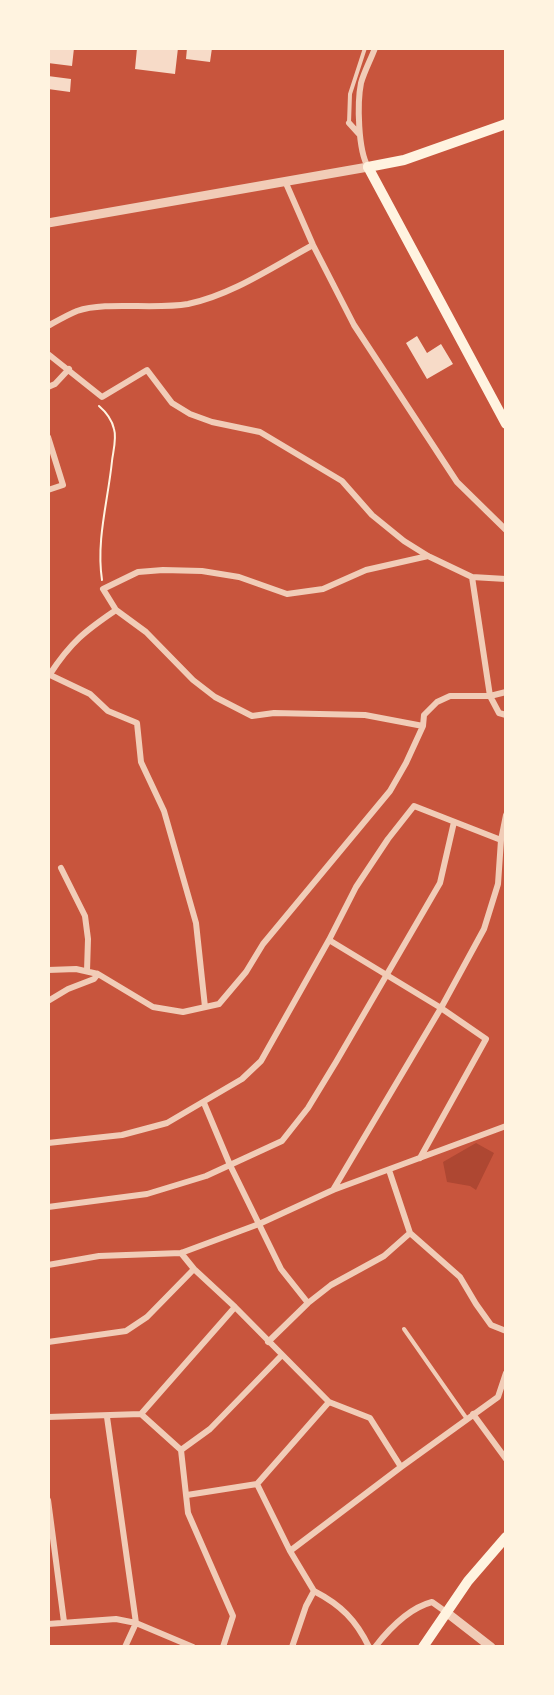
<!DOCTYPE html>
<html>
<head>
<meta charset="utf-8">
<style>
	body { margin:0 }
	#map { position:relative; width:554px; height:1695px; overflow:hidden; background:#c8553d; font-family:"Sofia Sans Condensed",sans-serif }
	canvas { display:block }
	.frame { position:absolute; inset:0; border:50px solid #fff3e0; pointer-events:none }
</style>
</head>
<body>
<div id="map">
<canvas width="554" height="1695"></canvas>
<div class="frame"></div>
</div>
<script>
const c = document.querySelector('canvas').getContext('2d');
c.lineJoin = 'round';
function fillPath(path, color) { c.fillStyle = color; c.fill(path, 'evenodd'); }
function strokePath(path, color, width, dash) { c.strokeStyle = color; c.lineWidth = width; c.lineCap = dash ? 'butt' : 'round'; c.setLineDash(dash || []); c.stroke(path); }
fillPath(new Path2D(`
	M 476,1143 L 494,1153 L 476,1190 L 470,1186 L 447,1182 L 443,1162 Z`), '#ae4732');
fillPath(new Path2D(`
	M 48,48 L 74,48 L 72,66 L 48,63 Z
	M 137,48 L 178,48 L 175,74 L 135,69 Z
	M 187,48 L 212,48 L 210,62 L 186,59 Z
	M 48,76 L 71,79 L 70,92 L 48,89 Z
	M 417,336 L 427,353 L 441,344 L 453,364 L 427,379 L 406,343 Z`), '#f7dbc8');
strokePath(new Path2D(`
	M 99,406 C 106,412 112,420 114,429 C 117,438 113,452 112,461 C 108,501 96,540 102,580`), '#fff3e0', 2);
strokePath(new Path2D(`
	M 349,123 L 350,94 L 365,48
	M 404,1329 L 467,1419`), '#f1ccb7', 4);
strokePath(new Path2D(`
	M 349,123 L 359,134
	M 368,167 C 358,150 357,103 361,83 C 364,72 371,59 375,48
	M 285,181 L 313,245 L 354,325 L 457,482 L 506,530
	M 48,326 C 57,321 67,315 77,311 C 106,301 154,310 188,304 C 232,295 274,266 313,245
	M 48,354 L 102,397 L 147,370 L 172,403 L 190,414 L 212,422 L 260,432 L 342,481 L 372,515 L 404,541 L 428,556 L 472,577 L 506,579
	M 48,387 L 55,384 L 69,369
	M 48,437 L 63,485 L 48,490
	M 472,577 L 490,696 L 499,713 L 506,715
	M 116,610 L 146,632 L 193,680 L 215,697 L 252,716 L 274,713 L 365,715 L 423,726
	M 48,674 L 90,694 L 108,711 L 137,723 L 141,762 L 164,811 L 196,923 L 205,1007
	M 50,674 C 71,642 85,631 116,610 L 103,589 L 138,572 L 163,570 L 202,571 L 239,577 L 287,594 L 323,589 L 366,570 L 428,556
	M 501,840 L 506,815
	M 61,868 L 85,916 L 88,939 L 87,971
	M 329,940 L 441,1008 L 486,1039 L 420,1158
	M 48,970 L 76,969 L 98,974 L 153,1007 L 183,1012 L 219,1004 L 246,972 L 263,944 L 390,791 L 406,763 L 423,726 L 424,715 L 437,702 L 450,696 L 490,696 L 506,692
	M 48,1001 L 68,989 L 94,979 L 98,974
	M 204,1103 L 230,1165 L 281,1269 L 308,1303
	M 48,1143 L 122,1135 L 167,1123 L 242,1079 L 261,1061 L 329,940 L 356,887 L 388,839 L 414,806 L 501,840 L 498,884 L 484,929 L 441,1008 L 333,1190
	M 389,1170 L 410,1233 L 460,1277 L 476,1304 L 491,1325 L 506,1331
	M 48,1207 L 147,1194 L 206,1176 L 282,1141 L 308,1108 L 336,1062 L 440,883 L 454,822
	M 181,1253 L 194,1269 L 235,1307 L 329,1402 L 370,1418 L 401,1467 L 498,1397 L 506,1373
	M 48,1265 L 99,1256 L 181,1253 L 259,1224 L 333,1190 L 506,1126
	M 48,1342 L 126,1331 L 147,1317 L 194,1269
	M 268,1342 L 308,1303 L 331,1285 L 384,1256 L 410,1233
	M 141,1414 L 181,1450 L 188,1513 L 233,1616 L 223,1647
	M 473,1414 L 506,1459
	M 48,1417 L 141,1414 L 235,1307
	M 107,1417 L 136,1623 L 125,1647
	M 181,1450 L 210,1429 L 282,1355
	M 257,1484 L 290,1551 L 314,1591
	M 187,1495 L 257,1484 L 329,1402
	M 48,1500 L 64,1622
	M 290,1551 L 401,1467
	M 48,1624 L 116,1619 L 136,1623 L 193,1647
	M 292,1647 L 306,1606 L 314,1591 C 341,1605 356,1620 369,1647
	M 375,1647 C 389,1629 409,1608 432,1602 L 446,1612`), '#f1ccb7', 6);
strokePath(new Path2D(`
	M 48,223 L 368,167
	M 446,1612 L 491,1647`), '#f1ccb7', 9);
strokePath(new Path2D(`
	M 368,167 L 506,424
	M 423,1647 L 468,1581 L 506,1537`), '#fff3e0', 10);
strokePath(new Path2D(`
	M 368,167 L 404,160 L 506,124`), '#fff3e0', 10);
</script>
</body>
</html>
